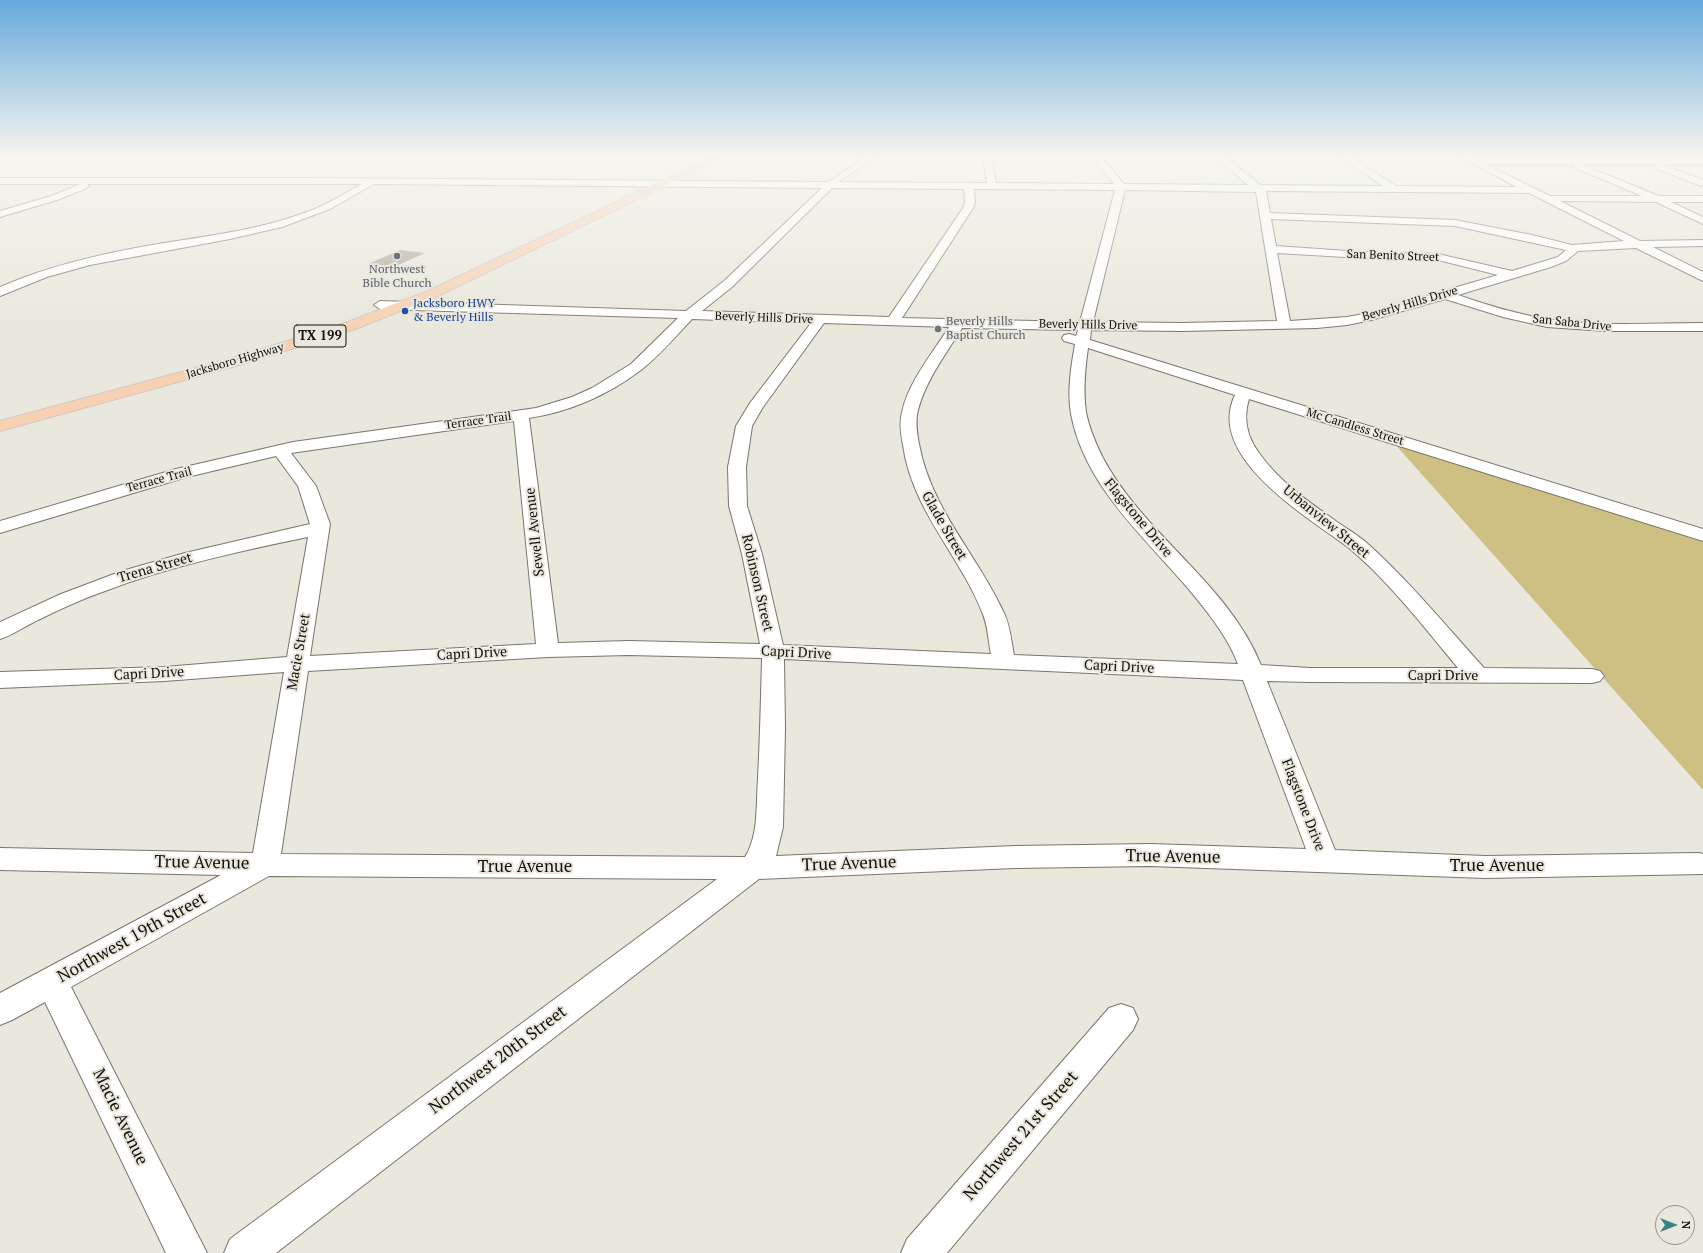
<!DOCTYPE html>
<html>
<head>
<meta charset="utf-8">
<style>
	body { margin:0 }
	#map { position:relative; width:1703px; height:1253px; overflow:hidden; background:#eae8dc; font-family:"PT Serif",serif }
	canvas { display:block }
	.north { position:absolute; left:1655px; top:1205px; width:40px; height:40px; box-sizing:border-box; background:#eae8dc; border:1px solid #939289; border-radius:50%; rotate:90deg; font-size:11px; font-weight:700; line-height:16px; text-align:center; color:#11100c }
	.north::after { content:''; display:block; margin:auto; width:14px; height:18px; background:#388184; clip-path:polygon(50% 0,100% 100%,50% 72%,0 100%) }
</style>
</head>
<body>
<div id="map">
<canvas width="1703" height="1253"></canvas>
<div class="north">N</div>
</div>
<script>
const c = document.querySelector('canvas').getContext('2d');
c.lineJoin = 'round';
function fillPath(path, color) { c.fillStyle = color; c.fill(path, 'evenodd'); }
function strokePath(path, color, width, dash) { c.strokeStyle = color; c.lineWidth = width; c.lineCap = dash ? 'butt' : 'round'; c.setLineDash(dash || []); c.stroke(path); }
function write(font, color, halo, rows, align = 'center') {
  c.font = font + ' "PT Serif",serif'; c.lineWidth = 4; c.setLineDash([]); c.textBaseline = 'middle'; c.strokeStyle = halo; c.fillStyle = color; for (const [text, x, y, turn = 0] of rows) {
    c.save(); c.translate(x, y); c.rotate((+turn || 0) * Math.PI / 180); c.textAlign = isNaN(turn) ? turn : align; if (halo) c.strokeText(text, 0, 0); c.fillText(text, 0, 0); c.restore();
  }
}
fillPath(new Path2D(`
	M 1393,442 L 1703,542 L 1703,790 Z`), '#cec082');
fillPath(new Path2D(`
	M 400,250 L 425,253 L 394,267 L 368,264 Z`), '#b2a9a0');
const minor = new Path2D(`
	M 869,155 L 880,155 L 838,182 L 987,183 L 983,155 L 991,155 L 996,183 L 1114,184 L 1091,155 L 1100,155 L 1124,184 L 1248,185 L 1213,155 L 1223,155 L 1260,185 L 1383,186 L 1337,155 L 1347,155 L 1396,186 L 1517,187 L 1457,155 L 1468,155 L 1475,158 L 1703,158 L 1703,164 L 1659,164 L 1703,180 L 1703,185 L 1701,186 L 1655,168 L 1654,166 L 1657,164 L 1580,164 L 1659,196 L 1703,196 L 1703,202 L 1671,202 L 1703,217 L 1703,224 L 1656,202 L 1560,201 L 1640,241 L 1703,240 L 1703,246 L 1653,247 L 1703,272 L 1703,281 L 1636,248 L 1578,251 L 1566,261 L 1551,267 L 1458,295 C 1487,305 1516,314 1547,319 C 1598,327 1651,323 1703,323 L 1703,331 L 1606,331 L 1547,327 L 1503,317 L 1445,299 L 1371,320 L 1347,325 L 1317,328 L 1182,331 L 1091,330 L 1090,340 L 1703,529 L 1703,541 L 1249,399 C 1243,418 1247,437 1259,453 C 1278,480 1307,501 1333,519 C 1345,528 1357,534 1368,544 C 1410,582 1446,626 1484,668 L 1592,669 L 1600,671 L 1604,676 L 1600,681 L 1592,683 L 1310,682 L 1267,681 L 1335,850 L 1485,856 L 1699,853 L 1703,854 L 1703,874 L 1485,878 L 1150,866 L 1015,868 L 759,879 L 276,1253 L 224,1253 L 230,1239 L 717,879 L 269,876 L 71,987 L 207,1253 L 166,1253 L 45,1002 L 12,1020 L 0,1025 L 0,993 L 221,875 L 0,870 L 0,848 L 253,853 L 284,672 L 164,681 L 0,688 L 0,672 L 164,667 L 287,657 L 308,537 C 240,551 171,566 105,591 C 82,599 60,609 38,620 C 25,626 13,635 0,639 L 0,622 L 61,594 L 122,571 L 185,553 L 310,524 L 298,486 L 276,456 L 187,477 L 0,533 L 0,521 L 176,469 L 293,442 L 508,412 L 536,408 L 572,397 L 592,388 L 631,364 L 678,318 L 380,309 L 374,305 L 380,301 L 686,311 L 724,281 L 822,188 L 374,184 L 330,209 L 282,227 L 230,239 L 90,265 L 47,277 L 0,296 L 0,287 C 51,265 104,253 158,244 C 208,236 259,230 307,212 C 326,205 343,195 361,184 L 87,184 L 89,186 L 87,188 L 57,200 L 0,217 L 0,211 L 51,196 L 81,184 L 0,184 L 0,178 L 311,178 L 828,182 ZM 1485,164 L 1573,164 L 1573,167 L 1642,196 L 1550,196 ZM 832,188 L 964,189 L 965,202 L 963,208 L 889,317 L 702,311 L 732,287 ZM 974,189 L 1115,190 L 1080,322 L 902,318 L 973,208 L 975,202 ZM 1125,190 L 1256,192 L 1277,321 L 1182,323 L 1093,322 ZM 1266,191 L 1529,193 L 1624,241 L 1572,245 L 1532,235 L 1455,220 L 1270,213 ZM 1271,219 L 1455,226 L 1566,250 L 1558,257 L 1512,271 L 1438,254 L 1362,252 L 1276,246 ZM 1277,253 L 1362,258 L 1438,260 L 1498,275 L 1369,313 L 1347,317 L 1290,321 ZM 692,319 L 811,323 L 750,403 L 736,426 L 728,467 L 729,506 L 742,554 L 760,644 L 628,641 L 558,643 L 529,418 C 569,412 608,395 641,370 C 659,356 676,336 692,319 ZM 824,323 L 949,327 C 932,354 909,381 902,412 C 899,423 901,435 903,445 C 912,510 959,554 982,612 C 988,625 988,640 991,654 L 783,645 L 762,554 L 747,506 L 746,467 L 752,426 L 763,407 ZM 962,328 L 1078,330 L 1076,336 L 1069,334 L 1064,335 L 1062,338 L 1064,341 L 1075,344 C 1071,367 1067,391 1071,414 C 1084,484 1142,535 1186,586 C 1206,610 1227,635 1238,664 L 1014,655 C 1011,640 1010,624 1003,611 C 976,553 931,509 919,444 C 917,433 915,421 918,410 C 926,380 946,354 962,328 ZM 1088,348 L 1235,395 C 1205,456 1305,515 1345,545 C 1353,551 1360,558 1368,565 C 1401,597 1429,633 1458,668 L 1310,668 L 1261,665 C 1228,583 1144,535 1103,458 C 1096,444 1089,428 1086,412 C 1083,391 1085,369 1088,348 ZM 514,421 L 536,644 L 310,656 L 330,524 L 316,486 L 291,453 ZM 628,655 L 762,658 C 761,698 760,738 758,778 C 756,804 759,835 745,857 L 281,854 L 308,671 L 548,657 ZM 784,659 L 1243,680 L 1306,849 L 1150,844 L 1015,846 L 776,856 L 783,827 L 785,728 Z
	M 1121,1004 L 1133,1008 L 1138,1019 L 1133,1030 L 947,1253 L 901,1253 L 907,1239 L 1109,1008 Z`);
const major = new Path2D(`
	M 716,155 L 728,155 L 436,297 L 355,329 L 243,364 L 0,431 L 0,421 L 233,358 L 345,323 L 428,291 Z`);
strokePath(minor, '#79766c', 2);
strokePath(major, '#cbcaca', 2);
fillPath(minor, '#fff');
fillPath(major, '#f8d1b2');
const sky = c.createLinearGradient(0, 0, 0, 331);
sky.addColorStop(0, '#65aadc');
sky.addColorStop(0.47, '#f6f5ef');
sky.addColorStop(1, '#f6f5ef00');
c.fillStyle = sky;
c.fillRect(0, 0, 1703, 331);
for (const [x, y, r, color] of [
	[397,256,4,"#6b7280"],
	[405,311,4,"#1a4fb4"],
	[938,329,4,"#6b7280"]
]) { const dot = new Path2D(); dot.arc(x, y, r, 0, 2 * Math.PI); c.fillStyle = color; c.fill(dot); strokePath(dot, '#eae8dc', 1.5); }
write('12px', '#11100c', '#eae8dc', [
	["San Benito Street",1393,256,2],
	["Beverly Hills Drive",1410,304,-16],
	["Beverly Hills Drive",764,318,2],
	["San Saba Drive",1572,323,6],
	["Beverly Hills Drive",1088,325,1],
	["Jacksboro Highway",235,361,-16],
	["Terrace Trail",478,421,-8],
	["Mc Candless Street",1355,427,17],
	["Terrace Trail",159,480,-15]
]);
write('12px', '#5b616d', '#eae8dc', [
	["Northwest",397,270],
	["Bible Church",397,284],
	["Beverly Hills",946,322,"left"],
	["Baptist Church",946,336,"left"]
]);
write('12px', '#164399', '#eae8dc', [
	["Jacksboro HWY",413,304],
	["& Beverly Hills",413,318]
], 'left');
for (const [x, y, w] of [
	[320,336,52]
]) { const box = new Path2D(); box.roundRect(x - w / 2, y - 11, w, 22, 3); c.fillStyle = '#eae8dc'; c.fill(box); strokePath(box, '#11100c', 1); }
write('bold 13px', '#11100c', null, [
	["TX 199",320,336]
]);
write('14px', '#11100c', '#eae8dc', [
	["Flagstone Drive",1138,518,50],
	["Urbanview Street",1326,522,39],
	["Glade Street",944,526,60],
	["Sewell Avenue",535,532,-96],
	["Trena Street",155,568,-16],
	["Robinson Street",757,583,77],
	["Macie Street",299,652,-80],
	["Capri Drive",796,653,3],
	["Capri Drive",472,654,-3],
	["Capri Drive",1119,667,3],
	["Capri Drive",149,674,-3],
	["Capri Drive",1443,676],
	["Flagstone Drive",1303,805,69]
]);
write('17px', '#11100c', '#eae8dc', [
	["True Avenue",1173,857,1],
	["True Avenue",202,863,1],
	["True Avenue",849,864,-2],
	["True Avenue",1497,866],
	["True Avenue",525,867],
	["Northwest 19th Street",132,938,-29],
	["Northwest 20th Street",498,1060,-37],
	["Macie Avenue",120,1117,64],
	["Northwest 21st Street",1021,1136,-49]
]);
</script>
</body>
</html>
